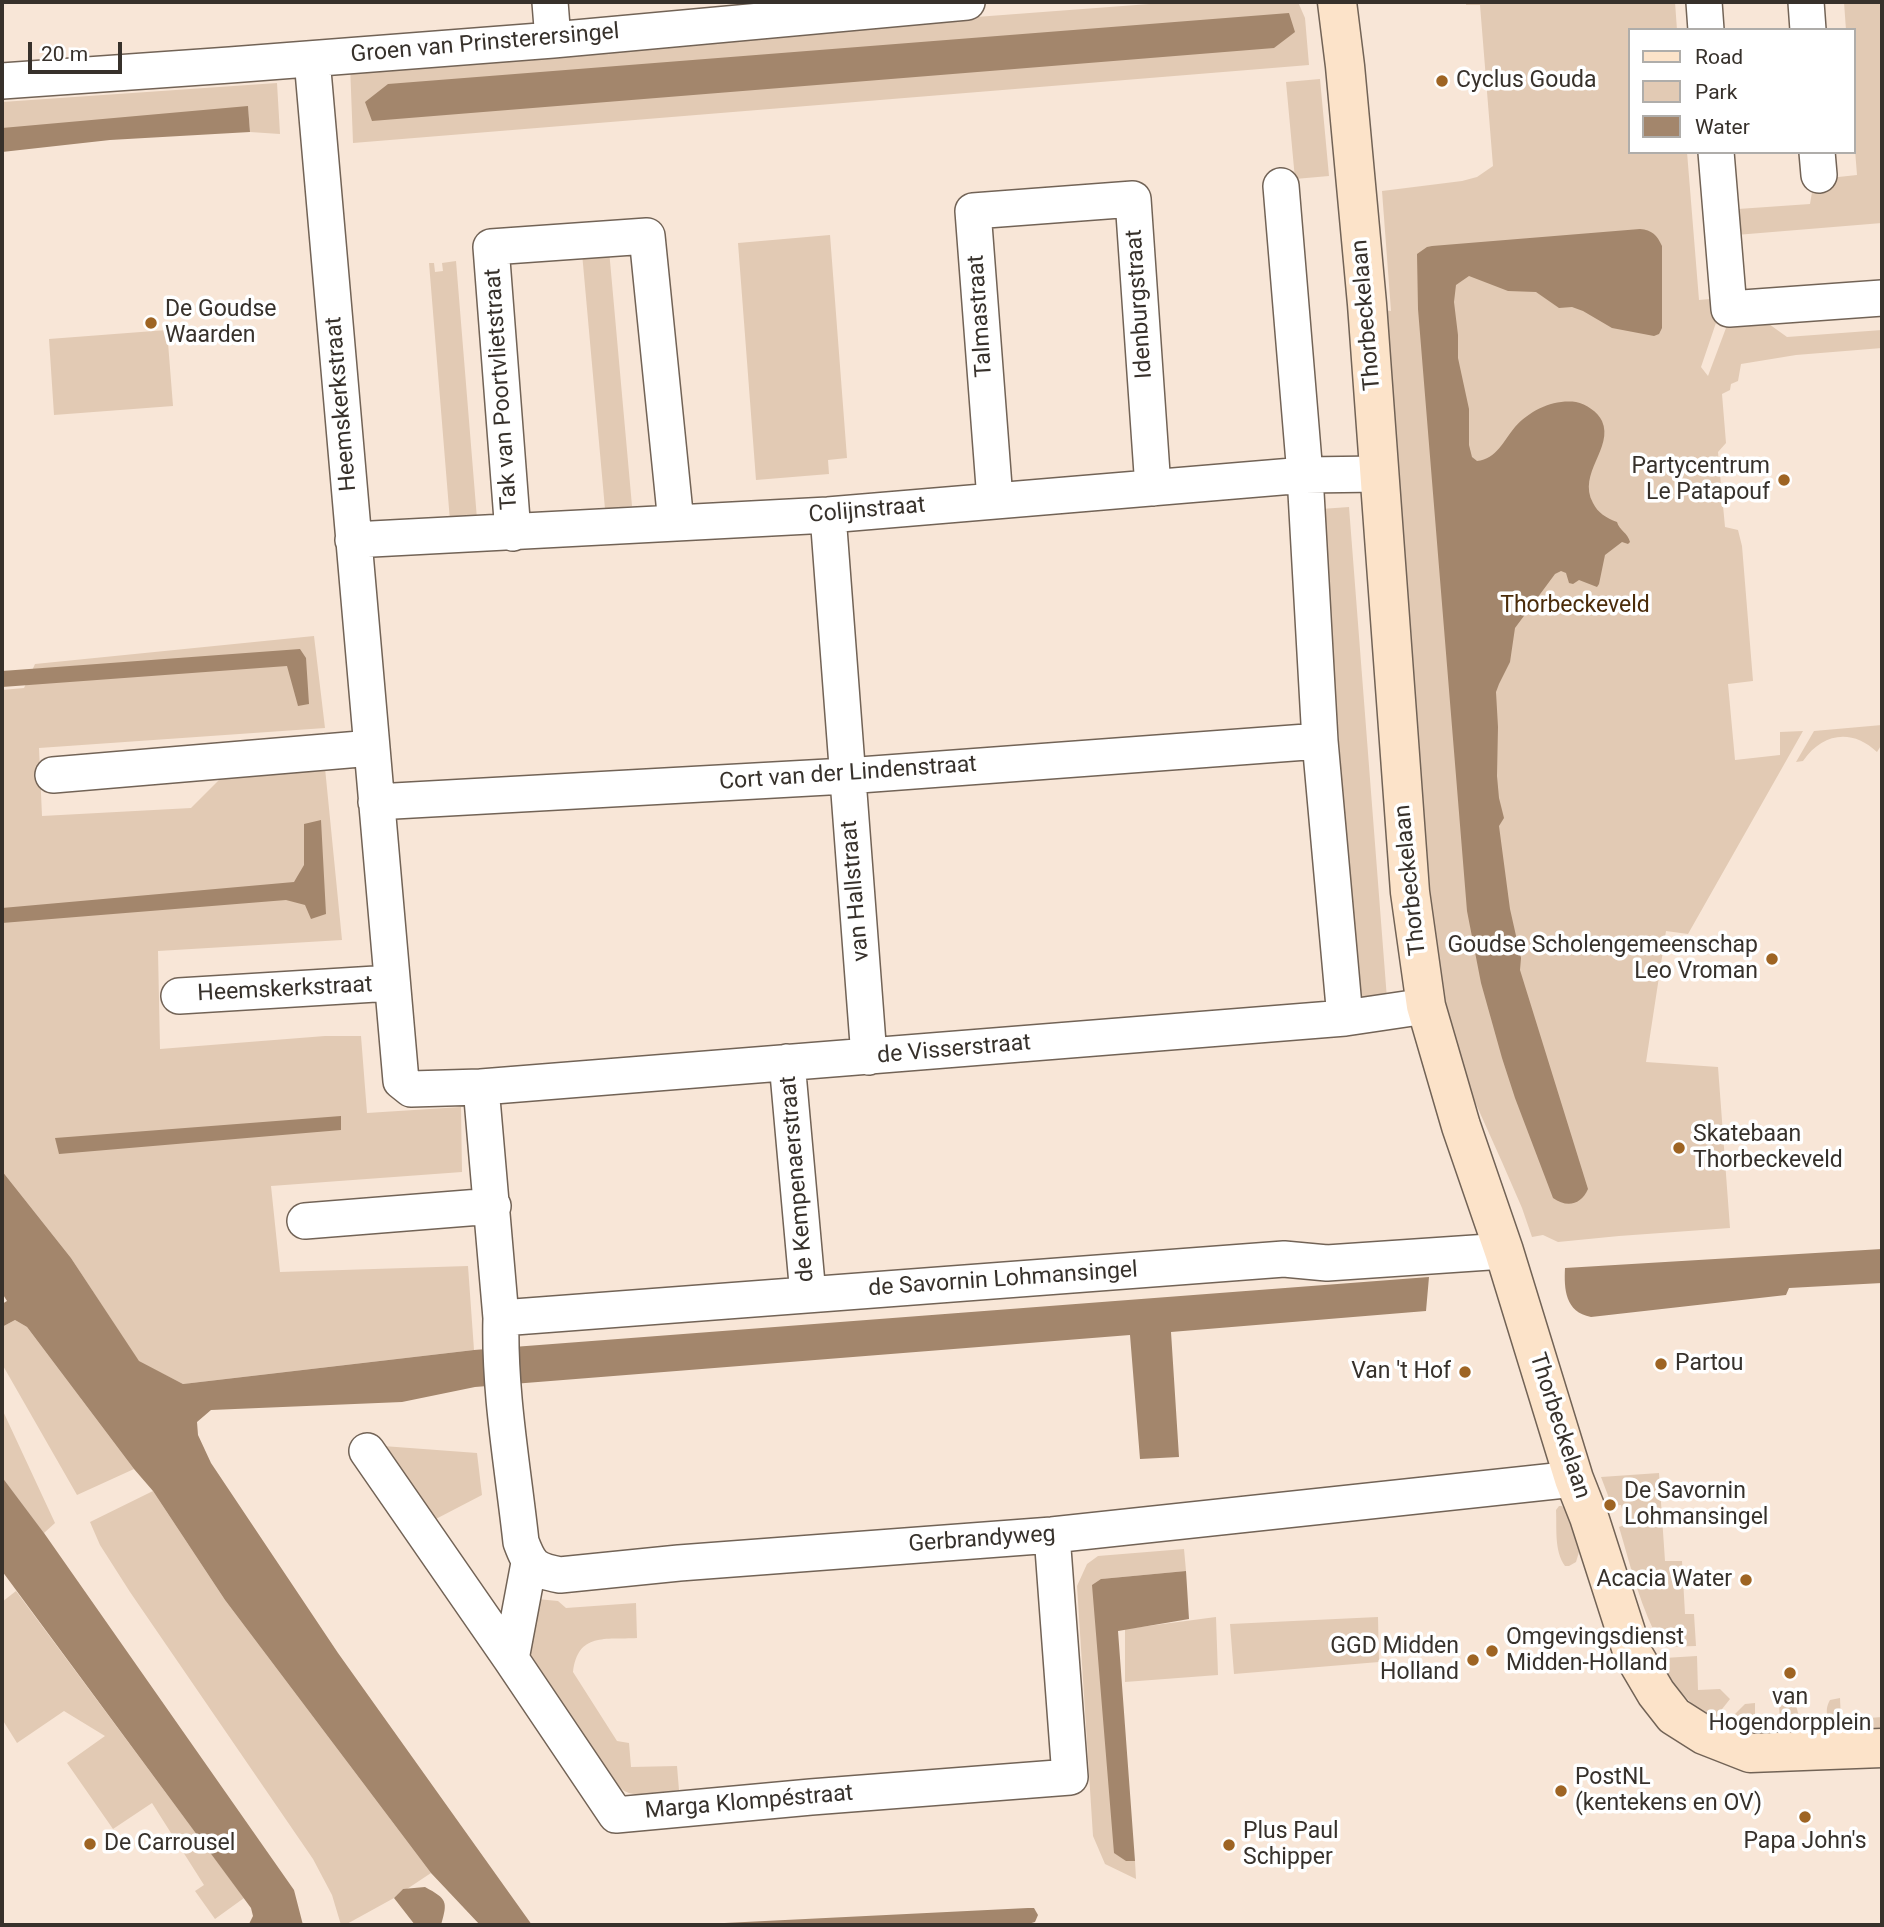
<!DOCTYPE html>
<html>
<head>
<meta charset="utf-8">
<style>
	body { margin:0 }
	#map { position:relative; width:1884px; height:1927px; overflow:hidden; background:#f8e6d7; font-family:Roboto,sans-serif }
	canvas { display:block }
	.frame { position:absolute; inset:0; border:4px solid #37312b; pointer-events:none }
	.legend { position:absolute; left:1628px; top:28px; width:228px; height:126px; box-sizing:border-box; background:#fff; border:2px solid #afadaa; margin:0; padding:9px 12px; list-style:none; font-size:21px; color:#37312b }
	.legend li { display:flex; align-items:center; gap:14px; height:35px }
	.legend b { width:35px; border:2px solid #afadaa }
	.scale { position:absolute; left:28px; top:42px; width:94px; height:32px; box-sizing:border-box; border:4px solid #37312b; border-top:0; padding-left:9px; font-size:21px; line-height:24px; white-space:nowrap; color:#37312b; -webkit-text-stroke:5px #fff; paint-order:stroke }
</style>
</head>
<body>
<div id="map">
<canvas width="1884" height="1927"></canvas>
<div class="frame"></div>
<ul class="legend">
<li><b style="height:9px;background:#fce3c9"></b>Road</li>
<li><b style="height:19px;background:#e2cab4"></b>Park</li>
<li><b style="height:19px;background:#a3866c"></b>Water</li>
</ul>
<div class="scale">20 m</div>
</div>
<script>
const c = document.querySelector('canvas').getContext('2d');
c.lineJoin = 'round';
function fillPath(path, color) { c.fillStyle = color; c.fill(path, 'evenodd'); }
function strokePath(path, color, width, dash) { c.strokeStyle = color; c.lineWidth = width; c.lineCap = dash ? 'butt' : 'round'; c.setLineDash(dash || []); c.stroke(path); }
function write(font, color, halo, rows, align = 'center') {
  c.font = font + ' Roboto,sans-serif'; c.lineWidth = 7; c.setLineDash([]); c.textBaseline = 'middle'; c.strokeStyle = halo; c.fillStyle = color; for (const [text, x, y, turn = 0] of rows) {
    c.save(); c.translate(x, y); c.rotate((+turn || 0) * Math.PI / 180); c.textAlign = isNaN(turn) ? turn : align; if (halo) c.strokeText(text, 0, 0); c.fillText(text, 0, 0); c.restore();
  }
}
fillPath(new Path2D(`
	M 1176,2 L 1298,2 L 1305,18 L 1309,65 L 353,143 L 350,64 Z
	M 1466,2 L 1675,2 L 1677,30 L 1630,30 L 1630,152 L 1687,152 L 1699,300 L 1710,299 L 1711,304 L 1719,314 L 1701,367 L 1708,376 L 1729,320 L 1762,319 L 1787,337 L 1882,330 L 1882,348 L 1796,355 L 1741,364 L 1738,381 L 1731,384 L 1730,390 L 1722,394 L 1726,443 L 1718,452 L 1725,527 L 1738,530 L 1742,546 L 1753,681 L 1728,684 L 1735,760 L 1780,755 L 1780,732 L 1803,731 L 1688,934 L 1666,931 L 1646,1062 L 1718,1067 L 1730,1228 L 1619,1236 L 1558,1242 L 1543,1235 L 1532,1237 L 1522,1208 L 1502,1162 L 1467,1084 L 1447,1013 L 1437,965 L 1431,920 L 1383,310 L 1391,311 L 1382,191 L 1462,181 L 1477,177 L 1493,166 L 1480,5 L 1466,5 Z
	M 1844,2 L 1882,2 L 1882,223 L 1736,235 L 1738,209 L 1810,204 L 1813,186 L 1829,178 L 1857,175 L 1854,137 L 1854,30 L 1846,30 Z
	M 1320,79 L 1329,176 L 1295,179 L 1286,82 Z
	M 277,83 L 280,134 L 250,132 L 248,107 L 2,129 L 2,102 Z
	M 830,235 L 847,458 L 828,460 L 829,474 L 756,480 L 738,243 Z
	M 609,250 L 632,506 L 605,509 L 582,253 Z
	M 456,261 L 477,519 L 450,521 L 429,263 L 434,263 L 435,272 L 443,271 L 442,263 Z
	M 167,330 L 173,406 L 54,415 L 49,339 Z
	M 1349,507 L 1387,999 L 1359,1001 L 1321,509 Z
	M 314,636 L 325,728 L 39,748 L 42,816 L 191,808 L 221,778 L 325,768 L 342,940 L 158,951 L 160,1049 L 325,1036 L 361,1036 L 367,1113 L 461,1107 L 462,1172 L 271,1186 L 280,1272 L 468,1266 L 474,1350 L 183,1384 L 139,1362 L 71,1258 L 2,1171 L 2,690 L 24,688 L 35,664 Z
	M 1882,725 L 1882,744 L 1877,752 C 1852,728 1822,733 1803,761 L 1796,762 L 1814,731 Z
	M 15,1320 L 27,1327 L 134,1469 L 77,1495 L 2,1364 L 2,1327 Z
	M 2,1409 L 55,1523 L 44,1533 L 2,1477 Z
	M 383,1446 L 477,1453 L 482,1495 L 432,1521 Z
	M 1659,1473 L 1665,1561 L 1682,1561 L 1685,1614 L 1694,1614 L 1696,1646 L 1662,1647 C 1641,1609 1631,1568 1619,1527 L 1626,1524 L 1621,1505 L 1612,1506 L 1601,1477 Z
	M 153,1491 L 225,1600 L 431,1873 L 407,1889 L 403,1889 L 394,1898 L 345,1925 L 341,1925 L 332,1895 L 313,1859 L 130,1592 L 100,1545 L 90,1522 Z
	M 1559,1506 L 1562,1506 L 1566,1509 L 1579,1552 L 1576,1562 L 1569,1566 L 1565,1566 C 1554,1551 1557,1528 1556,1510 Z
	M 1184,1549 L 1186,1571 L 1101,1579 L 1126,1861 L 1135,1861 L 1136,1879 L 1105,1864 L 1093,1836 L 1077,1586 L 1087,1564 L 1098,1556 Z
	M 16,1591 L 244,1898 L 215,1919 L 195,1891 L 204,1885 L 152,1803 L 113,1829 L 67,1763 L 105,1736 L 64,1711 L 17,1743 L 2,1719 L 2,1602 Z
	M 537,1599 L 558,1601 L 566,1608 L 636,1603 L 637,1638 C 605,1640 578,1632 573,1672 L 617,1741 L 629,1743 L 631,1767 L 677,1766 L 679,1790 C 664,1792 635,1799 623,1790 C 619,1787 615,1781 612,1777 L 529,1652 Z
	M 1216,1617 L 1218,1675 L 1125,1682 L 1125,1629 Z
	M 1378,1617 L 1379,1662 L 1234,1674 L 1230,1624 Z
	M 1697,1656 L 1698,1690 L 1720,1689 L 1730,1699 L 1719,1713 L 1728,1721 L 1745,1704 L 1755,1703 L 1755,1725 L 1780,1725 L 1779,1702 L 1795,1701 L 1799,1717 L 1798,1732 L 1795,1734 L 1751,1735 L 1700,1712 L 1672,1683 L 1657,1661 L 1664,1658 Z
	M 1840,1698 L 1841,1720 L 1882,1717 L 1882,1729 L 1840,1731 C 1828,1723 1823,1712 1830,1700 Z`), '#e2cab4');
fillPath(new Path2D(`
	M 1289,13 L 1295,32 L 1274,48 L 372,121 L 365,102 L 388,84 Z
	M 248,106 L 250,132 L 110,140 L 2,152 L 2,128 Z
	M 1640,229 C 1652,230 1657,235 1662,246 L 1662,328 L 1659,334 L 1654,336 L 1612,328 L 1583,311 L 1572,307 L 1559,308 L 1536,292 L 1508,291 L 1469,276 L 1456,285 L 1454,302 L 1458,335 L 1458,358 L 1469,409 L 1469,445 L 1472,457 L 1477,461 C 1497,459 1503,441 1515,427 C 1530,410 1554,399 1576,402 C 1586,404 1598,412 1602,421 C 1614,448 1577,473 1593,503 C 1598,513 1606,518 1617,522 C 1619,530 1628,533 1630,542 L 1628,544 L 1622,542 L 1605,555 L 1599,584 L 1597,587 L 1579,580 L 1573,584 L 1569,583 L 1566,573 L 1561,571 L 1555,574 L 1515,628 L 1510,662 L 1499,684 L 1496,692 L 1498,727 L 1497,776 L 1499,798 L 1504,818 L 1499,826 L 1510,909 L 1521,958 L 1520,970 L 1588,1189 C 1581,1205 1567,1208 1553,1198 L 1515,1098 L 1502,1058 L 1481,983 L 1467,911 L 1418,309 L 1417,254 L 1427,247 L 1432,246 Z
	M 300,649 L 306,658 L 309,704 L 298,706 L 287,666 L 2,687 L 2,671 Z
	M 321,820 L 326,914 L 311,919 L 305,905 L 286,900 L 2,923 L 2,908 L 294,882 L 304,865 L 304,824 Z
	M 341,1116 L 341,1130 L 59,1154 L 55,1138 Z
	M 2,1171 L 71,1258 L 139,1361 L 183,1384 L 474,1350 L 1429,1277 L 1426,1311 L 1171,1332 L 1179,1457 L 1140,1459 L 1130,1335 L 475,1387 L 402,1402 L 211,1410 L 197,1422 L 198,1435 L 211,1463 L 338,1653 L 532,1925 L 480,1925 L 431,1873 L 225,1600 L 153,1491 L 134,1469 L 27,1327 L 15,1320 L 2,1327 L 2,1304 L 7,1301 L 2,1293 Z
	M 1882,1249 L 1882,1283 L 1789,1288 L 1786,1295 L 1591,1317 C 1565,1312 1564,1289 1565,1268 Z
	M 2,1477 L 44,1533 L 294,1890 L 303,1925 L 246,1925 L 249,1924 L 253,1916 L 251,1908 L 2,1571 Z
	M 1186,1571 L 1189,1619 L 1118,1631 L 1135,1861 L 1126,1861 L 1114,1853 L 1092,1585 L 1101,1579 Z
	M 425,1887 C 447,1899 448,1901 441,1925 L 415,1925 L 394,1898 L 403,1889 Z
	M 1028,1908 L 1034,1908 L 1038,1915 L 1035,1922 L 1025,1925 L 684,1925 Z`), '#a3866c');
const minor = new Path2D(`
	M 550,2 L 553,40
	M 1704,2 L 1706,30
	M 1806,2 L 1808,30
	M 312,59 L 401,1081 L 411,1089 L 481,1087 L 1345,1018 L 1426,1006
	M 2,81 L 230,65 L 553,40 L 967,2
	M 1716,152 L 1729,309 L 1882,298
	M 1817,152 L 1819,175
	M 1281,186 L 1305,475 L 1320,741 L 1345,1018
	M 995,500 L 973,211 L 1133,199 L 1153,488
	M 828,515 L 869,1057
	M 513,533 L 491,247 L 647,236 L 676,523
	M 353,540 L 828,515 L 1305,475 L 1380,474
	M 53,775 L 372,748
	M 376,802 L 846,776 L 1320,741
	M 179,996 L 392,983
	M 787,1062 L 808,1295
	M 481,1087 L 501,1318 C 499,1393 513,1468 521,1542 C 530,1566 534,1570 560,1575 L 679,1563 L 1052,1535 L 1574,1479
	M 305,1221 L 493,1206
	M 501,1318 L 1284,1259 L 1327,1263 L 1504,1251
	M 367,1451 L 511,1659 L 616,1815 L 811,1797 L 1070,1777 L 1052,1535
	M 511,1659 L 529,1563`);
const secondary = new Path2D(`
	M 1337,2 L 1345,66 L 1367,304 L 1410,892 L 1426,1006 L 1461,1126 L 1504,1251 L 1574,1479 L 1589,1517 L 1633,1654 L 1656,1693 L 1674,1716 L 1704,1735 L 1750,1753 L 1882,1748`);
strokePath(minor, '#726356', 38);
strokePath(secondary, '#726356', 41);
strokePath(minor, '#fff', 35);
strokePath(secondary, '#fce3c9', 38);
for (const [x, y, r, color] of [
	[1442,81,7,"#9e6423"],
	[151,323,7,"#9e6423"],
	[1784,480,7,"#9e6423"],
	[1772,959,7,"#9e6423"],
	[1679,1148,7,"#9e6423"],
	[1661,1364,7,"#9e6423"],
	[1465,1372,7,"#9e6423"],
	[1610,1505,7,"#9e6423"],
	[1746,1580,7,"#9e6423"],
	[1492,1651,7,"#9e6423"],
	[1473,1660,7,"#9e6423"],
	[1790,1673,7,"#9e6423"],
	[1561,1791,7,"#9e6423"],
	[1805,1817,7,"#9e6423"],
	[90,1844,7,"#9e6423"],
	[1229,1845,7,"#9e6423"]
]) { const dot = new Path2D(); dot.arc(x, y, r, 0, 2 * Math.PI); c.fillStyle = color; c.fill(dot); strokePath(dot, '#fff', 2.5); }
write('23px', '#37312b', '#fff', [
	["Groen van Prinsterersingel",485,44,-5],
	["Idenburgstraat",1140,304,-94],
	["Thorbeckelaan",1367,315,-95],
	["Talmastraat",981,316,-94],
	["Tak van Poortvlietstraat",502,389,-94],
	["Heemskerkstraat",342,404,-95],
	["Colijnstraat",867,511,-5],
	["Cort van der Lindenstraat",848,774,-4],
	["Thorbeckelaan",1411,880,-96],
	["van Hallstraat",856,891,-95],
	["Heemskerkstraat",285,990,-3],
	["de Visserstraat",954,1050,-5],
	["de Kempenaerstraat",798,1179,-95],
	["de Savornin Lohmansingel",1003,1280,-4],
	["Thorbeckelaan",1559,1426,72],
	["Gerbrandyweg",982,1540,-4],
	["Marga Klompéstraat",749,1803,-5]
]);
write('23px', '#37312b', '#fff', [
	["Cyclus Gouda",1456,81],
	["De Goudse",165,310],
	["Waarden",165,336],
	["Partycentrum",1770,467,"right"],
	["Le Patapouf",1770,493,"right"],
	["Goudse Scholengemeenschap",1758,946,"right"],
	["Leo Vroman",1758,972,"right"],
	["Skatebaan",1693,1135],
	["Thorbeckeveld",1693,1161],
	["Partou",1675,1364],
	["Van 't Hof",1451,1372,"right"],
	["De Savornin",1624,1492],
	["Lohmansingel",1624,1518],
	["Acacia Water",1732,1580,"right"],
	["Omgevingsdienst",1506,1638],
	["Midden-Holland",1506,1664],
	["GGD Midden",1459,1647,"right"],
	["Holland",1459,1673,"right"],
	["van",1790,1698,"center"],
	["Hogendorpplein",1790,1724,"center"],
	["PostNL",1575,1778],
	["(kentekens en OV)",1575,1804],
	["Plus Paul",1243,1832],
	["Schipper",1243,1858],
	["Papa John's",1805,1842,"center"],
	["De Carrousel",104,1844]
], 'left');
write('23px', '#4b2c0a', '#fff', [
	["Thorbeckeveld",1575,606]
]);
</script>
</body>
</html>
